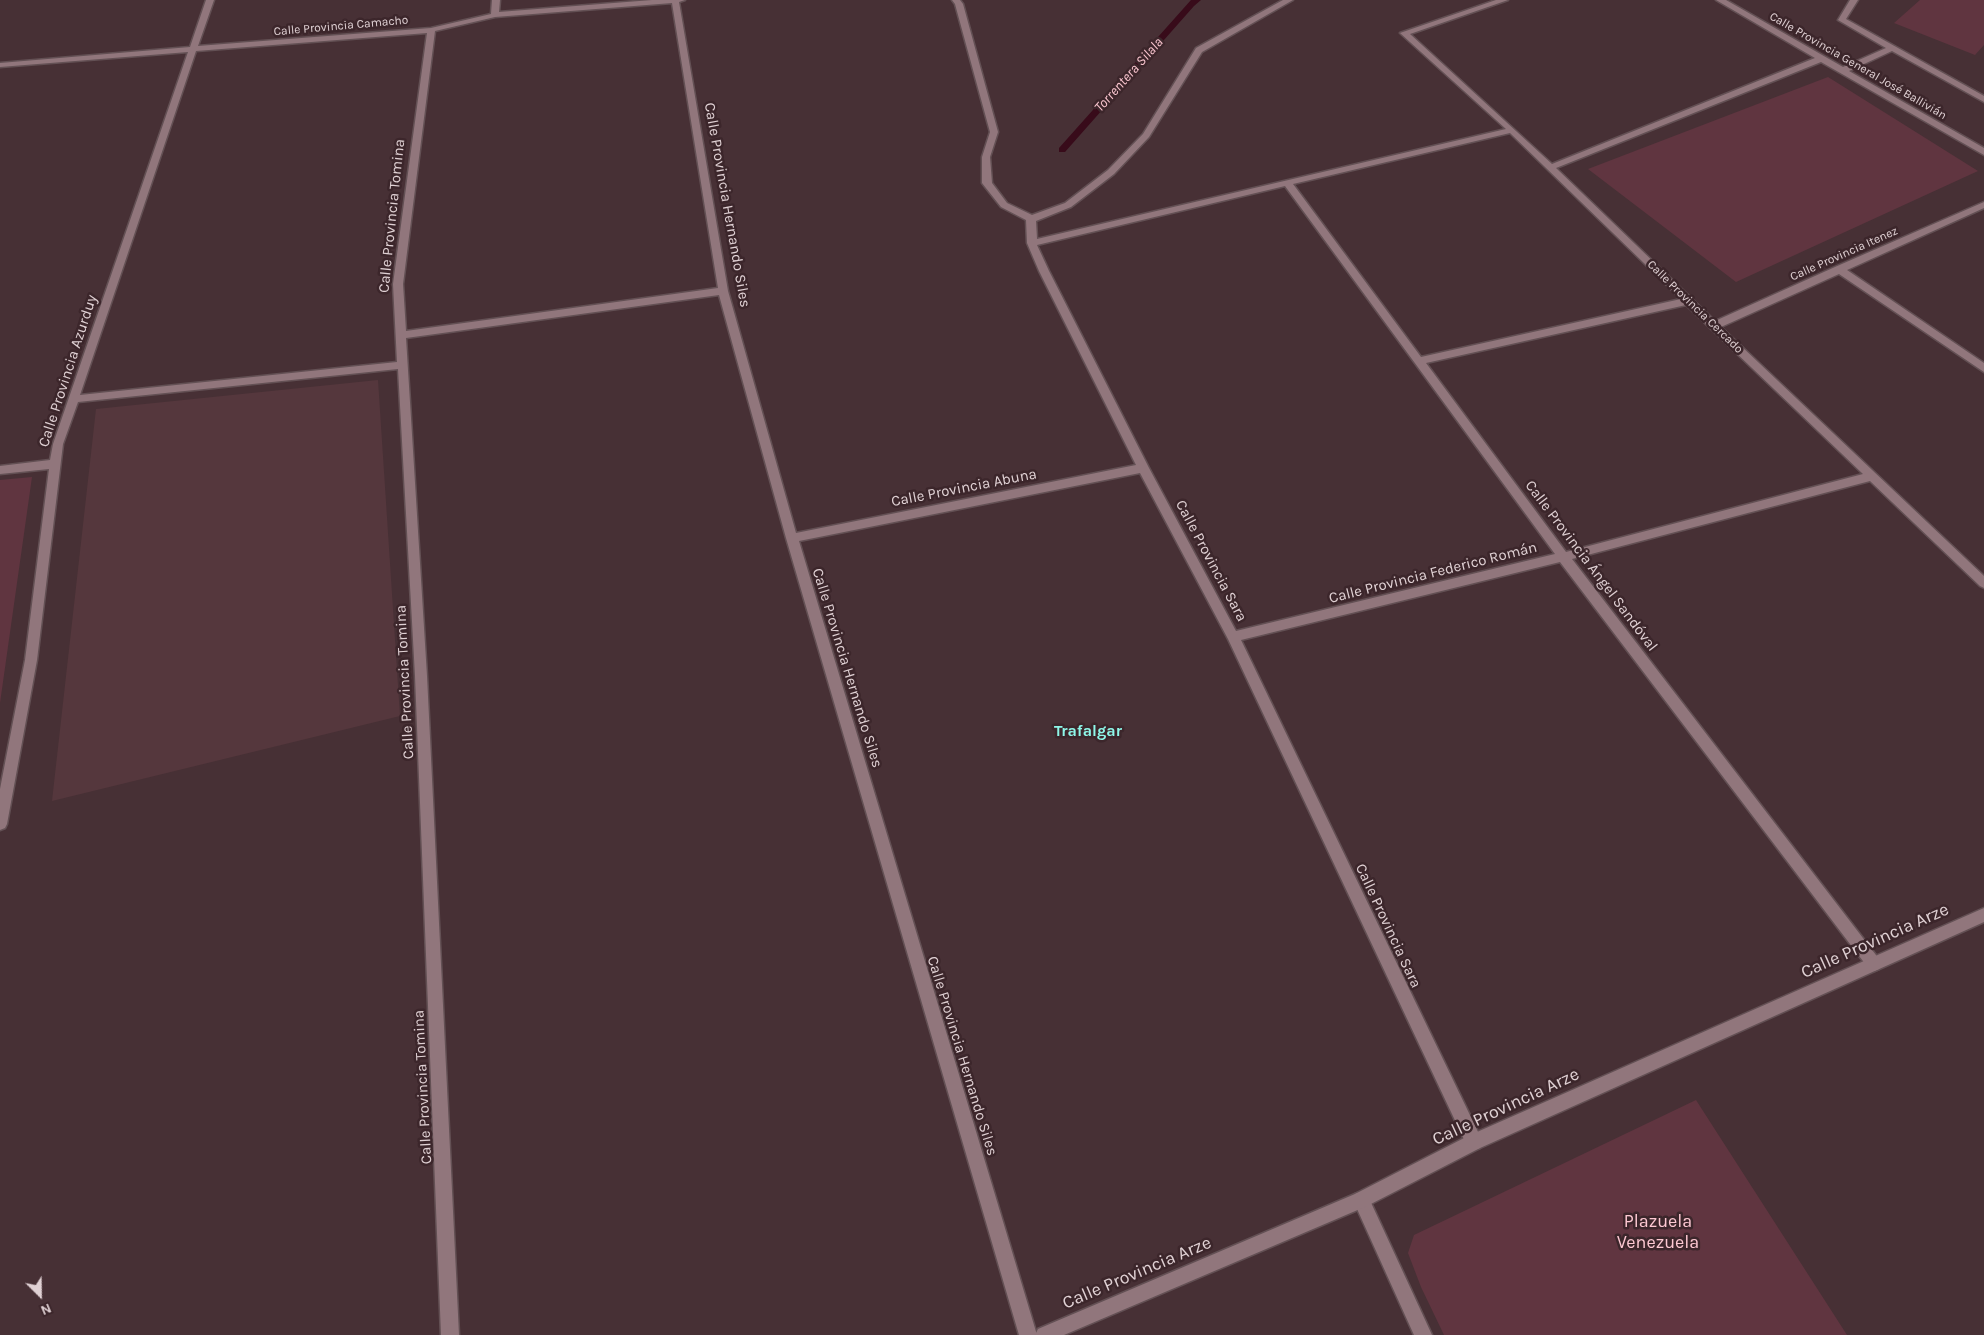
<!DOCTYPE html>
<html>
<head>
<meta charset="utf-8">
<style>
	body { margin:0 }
	#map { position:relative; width:1984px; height:1335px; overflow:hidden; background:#473035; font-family:Karla,sans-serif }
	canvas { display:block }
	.north { position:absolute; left:15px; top:1270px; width:50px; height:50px; -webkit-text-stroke:4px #3c262b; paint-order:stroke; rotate:157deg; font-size:14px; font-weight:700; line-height:20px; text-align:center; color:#e0d1d4 }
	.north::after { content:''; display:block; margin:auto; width:18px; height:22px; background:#e0d1d4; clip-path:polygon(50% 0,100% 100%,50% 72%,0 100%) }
</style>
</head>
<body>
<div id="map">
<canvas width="1984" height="1335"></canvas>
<div class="north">N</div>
</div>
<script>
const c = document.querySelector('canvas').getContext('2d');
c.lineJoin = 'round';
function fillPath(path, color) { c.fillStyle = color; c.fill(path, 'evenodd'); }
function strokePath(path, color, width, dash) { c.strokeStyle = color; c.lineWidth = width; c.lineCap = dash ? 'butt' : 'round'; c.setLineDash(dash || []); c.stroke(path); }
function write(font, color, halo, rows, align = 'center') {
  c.font = font + ' Karla,sans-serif'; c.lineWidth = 5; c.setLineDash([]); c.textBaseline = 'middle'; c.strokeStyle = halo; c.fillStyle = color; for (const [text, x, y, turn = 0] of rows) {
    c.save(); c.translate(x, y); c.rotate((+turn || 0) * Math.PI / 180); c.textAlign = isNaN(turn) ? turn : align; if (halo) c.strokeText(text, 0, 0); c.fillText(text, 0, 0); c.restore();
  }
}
fillPath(new Path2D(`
	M 378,380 L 400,716 L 52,801 L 96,409 Z`), '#55373d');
fillPath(new Path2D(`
	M 1920,0 L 1984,0 L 1984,45 L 1975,55 L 1894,23 Z
	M 1828,77 L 1978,171 L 1736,282 L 1588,169 Z
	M 32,477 L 0,703 L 0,480 Z
	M 1696,1100 L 1847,1335 L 1444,1335 L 1421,1287 L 1408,1253 L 1414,1235 Z`), '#603540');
fillPath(new Path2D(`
	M 1191,0 L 1201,0 L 1194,6 L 1065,152 L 1059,152 L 1059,148 Z`), '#380b1a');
const street = new Path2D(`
	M 206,0 L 214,0 L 198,46 L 431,28 L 491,14 L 492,0 L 500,0 L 499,12 L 652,0 L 685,0 L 679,2 L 728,291 L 796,533 L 1136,465 L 1039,271 L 1027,243 L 1026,220 L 1001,207 L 982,183 L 982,157 L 990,132 L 955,4 L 952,0 L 960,0 L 963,4 L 998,132 L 990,157 L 992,183 L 1007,203 L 1032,215 L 1065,203 L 1108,170 L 1143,134 L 1196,48 L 1283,0 L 1293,0 L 1202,52 L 1149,137 L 1114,174 L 1071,207 L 1036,221 L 1037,239 L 1506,129 L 1400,33 L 1496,0 L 1508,0 L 1410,34 L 1552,164 L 1815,58 L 1716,0 L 1726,0 L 1843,67 L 1886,48 L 1838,20 L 1850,0 L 1858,0 L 1846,19 L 1984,96 L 1984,102 L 1892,51 L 1849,71 L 1984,148 L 1984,155 L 1821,62 L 1556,168 L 1715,321 L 1835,267 L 1984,202 L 1984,208 L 1847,270 L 1984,363 L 1984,372 L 1839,274 L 1721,327 L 1984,576 L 1984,588 L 1980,586 L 1870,481 L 1572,559 L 1879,959 L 1881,964 L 1879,969 L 1874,971 L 1869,969 L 1560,562 L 1241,640 L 1480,1136 L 1482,1142 L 1480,1148 L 1474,1150 L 1468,1148 L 1228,639 L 1140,473 L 799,541 L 1037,1335 L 1019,1335 L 786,538 L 719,295 L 406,338 L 427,676 L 459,1335 L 441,1335 L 415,676 L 398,369 L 78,402 L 63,444 L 37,660 L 7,824 L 5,828 L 0,830 L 0,789 L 25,660 L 49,469 L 0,474 L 0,466 L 50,460 L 53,444 L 188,52 L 0,67 L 0,63 L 190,47 ZM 672,3 L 718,288 L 406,331 L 403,284 L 435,31 L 495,17 ZM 427,33 L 393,284 L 397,362 L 80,395 L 196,51 ZM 1510,133 L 1681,299 L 1421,357 L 1293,184 ZM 1285,186 L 1555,554 L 1236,631 L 1149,468 L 1049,271 L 1037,245 ZM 1686,305 L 1863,474 L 1566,552 L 1426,363 Z
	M 1361,1192 L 1367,1194 L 1432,1335 L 1414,1335 L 1353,1200 L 1355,1194 Z`);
const secondary = new Path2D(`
	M 1984,908 L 1984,922 L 1480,1148 L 1367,1206 L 1064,1335 L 1035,1335 L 1038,1329 L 1355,1194 L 1468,1136 Z`);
strokePath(street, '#635054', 3);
strokePath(secondary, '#635054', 3);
fillPath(street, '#91767c');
fillPath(secondary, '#91767c');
write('12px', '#e0d1d4', '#3c262b', [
	["Calle Provincia Camacho",341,26,-5],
	["Calle Provincia General José Ballivián",1858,66,30],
	["Calle Provincia Itenez",1844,254,-24],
	["Calle Provincia Cercado",1695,307,44]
]);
write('italic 14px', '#fbc6d0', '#3c262b', [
	["Torrentera Silala",1129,75,-48]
]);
write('15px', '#e0d1d4', '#3c262b', [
	["Calle Provincia Hernando Siles",727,205,80],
	["Calle Provincia Tomina",392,216,-84],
	["Calle Provincia Azurduy",68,371,-72],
	["Calle Provincia Abuna",964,488,-11],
	["Calle Provincia Sara",1211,561,62],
	["Calle Provincia Ángel Sandóval",1591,566,53],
	["Calle Provincia Federico Román",1433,573,-14],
	["Calle Provincia Hernando Siles",847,668,73],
	["Calle Provincia Tomina",405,682,-93],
	["Calle Provincia Sara",1388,926,65],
	["Calle Provincia Hernando Siles",962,1056,73],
	["Calle Provincia Tomina",423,1087,-93]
]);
write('bold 16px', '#8ef7e9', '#3c262b', [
	["Trafalgar",1088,731]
]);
write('18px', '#e0d1d4', '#3c262b', [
	["Calle Provincia Arze",1875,941,-24],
	["Calle Provincia Arze",1506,1107,-25],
	["Calle Provincia Arze",1137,1273,-23]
]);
write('18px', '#fdc8d2', '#3c262b', [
	["Plazuela",1658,1222],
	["Venezuela",1658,1243]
]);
</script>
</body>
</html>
